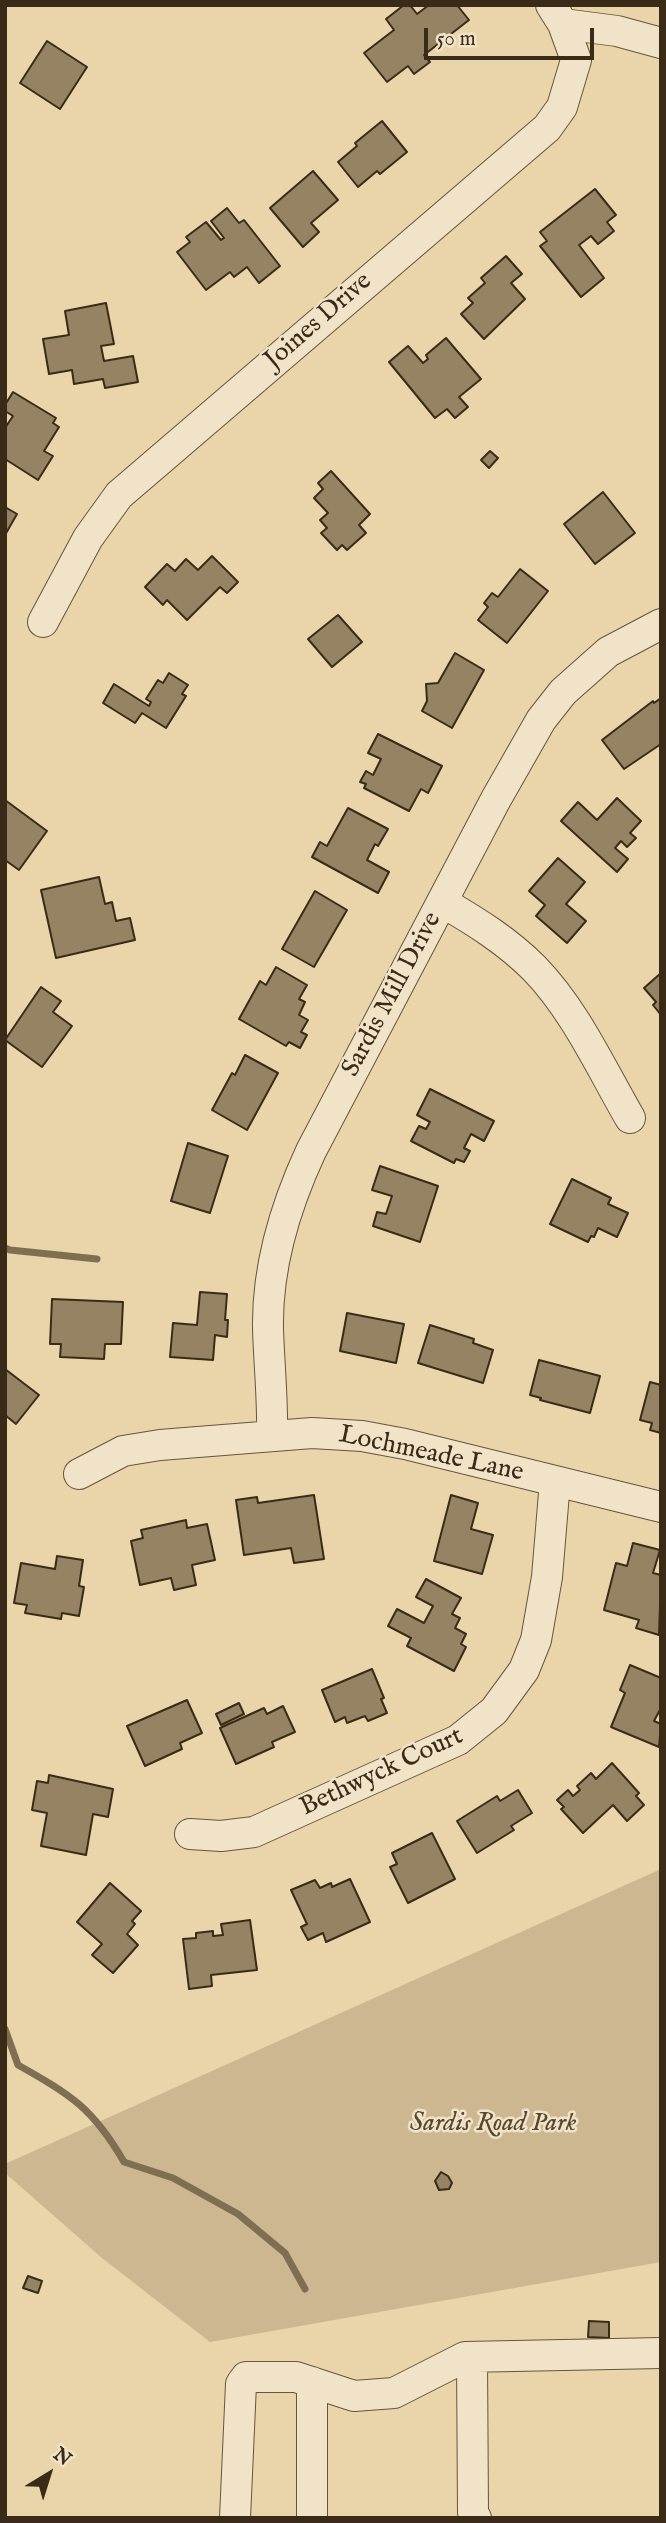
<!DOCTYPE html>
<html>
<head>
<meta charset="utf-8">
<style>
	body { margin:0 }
	#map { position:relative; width:666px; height:2523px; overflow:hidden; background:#ead4a9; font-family:"IM FELL English",serif }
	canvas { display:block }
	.frame { position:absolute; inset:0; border:7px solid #3a2b19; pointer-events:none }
	.north { position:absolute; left:14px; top:2439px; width:70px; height:70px; -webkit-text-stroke:5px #f1e3c7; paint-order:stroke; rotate:38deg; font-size:19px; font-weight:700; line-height:28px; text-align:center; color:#3a2b19 }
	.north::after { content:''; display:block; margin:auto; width:24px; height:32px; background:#3a2b19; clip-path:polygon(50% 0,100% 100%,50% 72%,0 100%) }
	.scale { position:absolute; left:424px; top:28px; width:170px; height:32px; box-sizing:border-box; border:4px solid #3a2b19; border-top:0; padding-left:9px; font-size:21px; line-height:24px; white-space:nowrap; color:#3a2b19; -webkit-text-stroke:5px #f1e3c7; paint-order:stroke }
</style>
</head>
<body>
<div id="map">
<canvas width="666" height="2523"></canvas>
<div class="frame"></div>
<div class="north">N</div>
<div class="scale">50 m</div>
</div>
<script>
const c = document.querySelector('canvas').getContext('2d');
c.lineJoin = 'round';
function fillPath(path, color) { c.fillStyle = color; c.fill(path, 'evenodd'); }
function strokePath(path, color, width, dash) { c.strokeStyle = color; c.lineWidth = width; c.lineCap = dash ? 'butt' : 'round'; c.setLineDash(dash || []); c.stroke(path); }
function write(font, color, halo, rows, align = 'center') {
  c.font = font + ' "IM FELL English",serif'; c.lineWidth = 5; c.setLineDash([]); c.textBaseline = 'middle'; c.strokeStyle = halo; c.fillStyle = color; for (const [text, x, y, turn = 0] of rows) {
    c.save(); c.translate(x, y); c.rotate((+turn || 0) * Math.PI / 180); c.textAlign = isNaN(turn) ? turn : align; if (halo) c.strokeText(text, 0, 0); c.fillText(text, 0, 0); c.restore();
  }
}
fillPath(new Path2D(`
	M 661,1869 L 661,2262 L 210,2342 L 102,2258 L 5,2173 L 5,2164 Z`), '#ccb791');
strokePath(new Path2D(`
	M 5,1248 L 10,1250 L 97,1259
	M 5,2029 L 18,2065 C 71,2095 93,2108 124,2162 L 173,2178 L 238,2214 L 285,2253 L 305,2289`), '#806e52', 7);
const building = new Path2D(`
	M 404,5 L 410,5 L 417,14 L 429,5 L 457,5 L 469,20 L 424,55 L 430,62 L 414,74 L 408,66 L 387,82 L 364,53 L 394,30 L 386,19 Z
	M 47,41 L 87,67 L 60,109 L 20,83 Z
	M 382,121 L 407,152 L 380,174 L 377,171 L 358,187 L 338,162 L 357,146 L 355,143 Z
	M 313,171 L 338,200 L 311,223 L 319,232 L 303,247 L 270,208 Z
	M 595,189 L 616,215 L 607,222 L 614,231 L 598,244 L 591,236 L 579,245 L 604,278 L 581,297 L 540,246 L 547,241 L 540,232 Z
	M 227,208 L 239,223 L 244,220 L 280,266 L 259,283 L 247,267 L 234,277 L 230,272 L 206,290 L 177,252 L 190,242 L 186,237 L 206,222 L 221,240 L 224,238 L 211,221 Z
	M 506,256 L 522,274 L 511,283 L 525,299 L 484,339 L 461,314 L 473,303 L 468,298 L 485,283 L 481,278 Z
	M 106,303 L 114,344 L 101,346 L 104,361 L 133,356 L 138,382 L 105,388 L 103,379 L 74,384 L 72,370 L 49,374 L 43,339 L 69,335 L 65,311 Z
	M 446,338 L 481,379 L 459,397 L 468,407 L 455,418 L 447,409 L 435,418 L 389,362 L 408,346 L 423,363 L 428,359 L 426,355 Z
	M 13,392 L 56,418 L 53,423 L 59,427 L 44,451 L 53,456 L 38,480 L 5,459 L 5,428 L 13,416 L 5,411 L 5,405 Z
	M 490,451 L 498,458 L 489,468 L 481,460 Z
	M 331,471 L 370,514 L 359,525 L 366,533 L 347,550 L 342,545 L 337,550 L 321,533 L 327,528 L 320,520 L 328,513 L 314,498 L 323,489 L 318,483 Z
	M 603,492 L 635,533 L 595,564 L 564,524 Z
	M 5,507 L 17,514 L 5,535 Z
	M 212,556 L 238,582 L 227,593 L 220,587 L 187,620 L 167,600 L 163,605 L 145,587 L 167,564 L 175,571 L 186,559 L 198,570 Z
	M 520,569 L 548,591 L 507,643 L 478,620 L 488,607 L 484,603 L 492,593 L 498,597 Z
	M 338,615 L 362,642 L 332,667 L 308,639 Z
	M 455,653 L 484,670 L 452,728 L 422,711 L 427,701 L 426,684 L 438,683 Z
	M 169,673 L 188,685 L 182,694 L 186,696 L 166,728 L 142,713 L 135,723 L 103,703 L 114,684 L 149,706 L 151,702 L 146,699 L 158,680 L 163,683 Z
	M 661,698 L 661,744 L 624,769 L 602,740 L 653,701 L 654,703 Z
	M 378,734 L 442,766 L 428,793 L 421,789 L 409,811 L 364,788 L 366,784 L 360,782 L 366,771 L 373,775 L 381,759 L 368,753 Z
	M 617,798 L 641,821 L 630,833 L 636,838 L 627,847 L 621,841 L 615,848 L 628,859 L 617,872 L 561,821 L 578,802 L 597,820 Z
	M 5,800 L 47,831 L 19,870 L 5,860 Z
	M 348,808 L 388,829 L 378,846 L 375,844 L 367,860 L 389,872 L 378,893 L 312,857 L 320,842 L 327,846 Z
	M 558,858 L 585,882 L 566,904 L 586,921 L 567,943 L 536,916 L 545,905 L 529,891 Z
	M 99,877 L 105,904 L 112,902 L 116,921 L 130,918 L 135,940 L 56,958 L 41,890 Z
	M 315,891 L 347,910 L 314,967 L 282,949 Z
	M 276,967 L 307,985 L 299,999 L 305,1002 L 299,1015 L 308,1020 L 301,1032 L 307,1035 L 300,1048 L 289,1042 L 286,1046 L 239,1019 L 260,981 L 266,985 Z
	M 661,973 L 661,1015 L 653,1005 L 656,1002 L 644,988 Z
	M 41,987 L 61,1001 L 53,1012 L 72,1026 L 42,1067 L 5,1040 Z
	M 245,1055 L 278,1073 L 247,1130 L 212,1110 L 232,1073 L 235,1075 Z
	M 430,1089 L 494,1121 L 484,1141 L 471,1134 L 464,1148 L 470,1151 L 464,1162 L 456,1159 L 454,1163 L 411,1141 L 419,1126 L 426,1129 L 430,1122 L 417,1115 Z
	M 188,1143 L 228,1156 L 210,1213 L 171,1201 Z
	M 380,1166 L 438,1186 L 420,1242 L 373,1226 L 377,1212 L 386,1214 L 392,1196 L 372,1190 Z
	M 572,1179 L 611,1198 L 608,1204 L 628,1213 L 617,1237 L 598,1228 L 594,1237 L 591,1236 L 588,1242 L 550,1224 Z
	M 200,1292 L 227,1294 L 225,1320 L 228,1320 L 227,1337 L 215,1335 L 213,1360 L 170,1357 L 173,1323 L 197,1325 Z
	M 52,1299 L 123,1302 L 121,1344 L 105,1344 L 104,1359 L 60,1357 L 61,1344 L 50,1344 Z
	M 347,1313 L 404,1324 L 396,1363 L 340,1351 Z
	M 430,1325 L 474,1339 L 473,1343 L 493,1350 L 483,1383 L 418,1363 Z
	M 539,1360 L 600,1376 L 590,1413 L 540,1400 L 541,1398 L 530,1395 Z
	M 5,1369 L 39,1395 L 16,1424 L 5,1415 Z
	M 650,1382 L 661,1385 L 661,1433 L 650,1430 L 652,1423 L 640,1420 Z
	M 314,1495 L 324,1559 L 294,1563 L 291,1548 L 244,1555 L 236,1500 L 257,1497 L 258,1503 Z
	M 451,1495 L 478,1503 L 471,1529 L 493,1535 L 482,1574 L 434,1561 Z
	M 186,1520 L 187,1528 L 207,1524 L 215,1560 L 192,1565 L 196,1585 L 174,1590 L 171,1578 L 140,1585 L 131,1541 L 143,1538 L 141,1530 Z
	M 633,1543 L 660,1550 L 653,1573 L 661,1575 L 659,1635 L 636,1628 L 639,1620 L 604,1610 L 616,1563 L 627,1566 Z
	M 57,1556 L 83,1560 L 79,1586 L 84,1587 L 79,1616 L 62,1613 L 61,1619 L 25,1613 L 27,1605 L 14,1603 L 21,1563 L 55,1569 Z
	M 426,1579 L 461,1598 L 452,1614 L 460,1618 L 455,1628 L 466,1634 L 461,1644 L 466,1647 L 454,1671 L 407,1646 L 411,1638 L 388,1626 L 397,1609 L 424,1623 L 433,1606 L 416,1597 Z
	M 630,1665 L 661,1678 L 661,1708 L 654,1721 L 661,1724 L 659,1747 L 611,1727 L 625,1693 L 620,1690 Z
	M 372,1669 L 384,1698 L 381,1699 L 387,1713 L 368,1721 L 365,1716 L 347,1723 L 345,1717 L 335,1722 L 322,1690 Z
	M 187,1700 L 202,1733 L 180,1743 L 182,1749 L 145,1766 L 127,1726 Z
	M 239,1703 L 244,1714 L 221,1725 L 216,1714 Z
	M 283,1706 L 295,1732 L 272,1742 L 274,1747 L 236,1764 L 220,1728 L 264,1708 L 267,1714 Z
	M 612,1763 L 639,1793 L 636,1796 L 644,1805 L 627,1821 L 613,1805 L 583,1833 L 561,1809 L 564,1807 L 557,1800 L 568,1790 L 573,1796 L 580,1790 L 577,1786 L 591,1773 L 596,1779 Z
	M 49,1775 L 113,1789 L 108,1817 L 93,1814 L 86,1855 L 41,1846 L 47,1813 L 32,1810 L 37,1781 L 48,1783 Z
	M 518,1790 L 532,1813 L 511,1826 L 514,1830 L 477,1853 L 457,1821 L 497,1796 L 500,1801 Z
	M 432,1833 L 455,1879 L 408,1903 L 390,1867 L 397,1864 L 392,1853 Z
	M 350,1879 L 370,1922 L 326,1942 L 323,1933 L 308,1940 L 301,1927 L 307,1924 L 291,1890 L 315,1880 L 320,1888 L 331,1883 L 332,1887 Z
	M 110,1883 L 141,1911 L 132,1921 L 135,1924 L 127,1934 L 138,1945 L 113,1973 L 92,1955 L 102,1944 L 77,1922 Z
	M 250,1920 L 257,1970 L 211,1975 L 212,1986 L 189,1989 L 183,1939 L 196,1938 L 196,1933 L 213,1931 L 213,1936 L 223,1935 L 221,1924 Z
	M 441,2172 L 448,2176 L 452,2183 L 449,2189 L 439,2190 L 435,2181 Z
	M 28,2276 L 42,2281 L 38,2293 L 23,2288 Z
	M 589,2321 L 609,2322 L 609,2338 L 588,2337 Z`);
fillPath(building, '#968364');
strokePath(building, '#3a2b19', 2);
const minor = new Path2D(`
	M 551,5 L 563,24 L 617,31 L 661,43
	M 43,622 L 88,538 L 119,495 L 547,128 L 562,107 L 576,60 L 563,24
	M 442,902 C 475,921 507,941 534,968 C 575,1010 601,1068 630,1118
	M 272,1436 C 273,1400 269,1364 268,1328 C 267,1267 285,1207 311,1151 L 496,799 L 541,720 L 563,692 L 608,652 L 661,624
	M 79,1474 L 123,1451 L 160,1445 L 312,1433 L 362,1436 L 405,1444 L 661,1507
	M 190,1834 L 221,1836 L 254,1832 L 458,1740 L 494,1711 L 524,1670 L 536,1640 L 547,1577 L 555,1481
	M 472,2357 L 473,2513 L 476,2518
	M 235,2518 L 241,2384 L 246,2377 L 296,2377 L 354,2396 L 394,2393 L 465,2357 L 661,2353
	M 312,2518 L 312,2382`);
strokePath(minor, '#66553d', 32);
strokePath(minor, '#f1e3c7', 30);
write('26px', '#3a2b19', '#f1e3c7', [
	["Joines Drive",319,322,-41],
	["Sardis Mill Drive",393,995,-62],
	["Lochmeade Lane",431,1455,12],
	["Bethwyck Court",382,1773,-25]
]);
write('italic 26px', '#574731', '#f1e3c7', [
	["Sardis Road Park",493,2125]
]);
</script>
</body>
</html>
